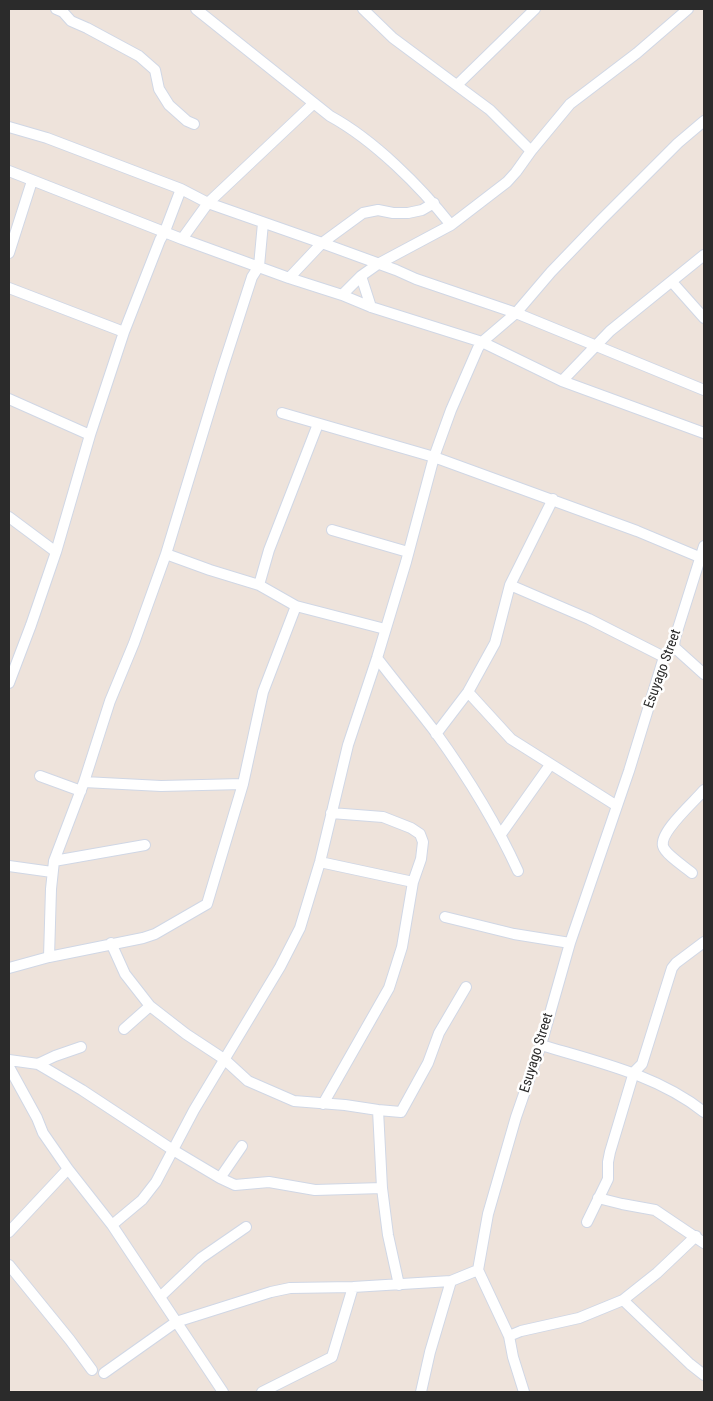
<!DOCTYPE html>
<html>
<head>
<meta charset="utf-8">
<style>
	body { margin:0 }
	#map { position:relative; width:713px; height:1401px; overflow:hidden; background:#eee3db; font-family:"Roboto Condensed",sans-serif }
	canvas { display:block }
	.frame { position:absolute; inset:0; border:10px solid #2b2b2b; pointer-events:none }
</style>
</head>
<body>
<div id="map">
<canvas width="713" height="1401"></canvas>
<div class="frame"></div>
</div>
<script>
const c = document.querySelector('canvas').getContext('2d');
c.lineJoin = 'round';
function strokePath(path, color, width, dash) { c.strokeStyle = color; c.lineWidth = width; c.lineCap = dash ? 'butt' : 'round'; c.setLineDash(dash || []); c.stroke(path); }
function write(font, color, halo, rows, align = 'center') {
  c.font = font + ' "Roboto Condensed",sans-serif'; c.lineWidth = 5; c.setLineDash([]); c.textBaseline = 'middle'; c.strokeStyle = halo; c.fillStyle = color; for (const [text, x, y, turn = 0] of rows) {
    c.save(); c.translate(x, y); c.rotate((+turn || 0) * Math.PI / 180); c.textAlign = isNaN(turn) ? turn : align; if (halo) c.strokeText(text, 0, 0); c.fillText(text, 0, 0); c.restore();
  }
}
const street = new Path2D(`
	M 56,9 L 63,12 L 71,21 L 87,28 L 139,56 L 155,70 L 159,89 L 169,105 L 187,121 L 194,124
	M 196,9 L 330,116 C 374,140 420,186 451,225
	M 363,9 L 393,38 L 490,110 L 531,151
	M 457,85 L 535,9
	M 9,127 L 47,138 L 181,189 L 208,203 L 322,243 L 396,270 L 416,279 L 516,313 L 704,390
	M 9,171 L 182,239 L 289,278 L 342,295 L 371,307 L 482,342 L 562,381 L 704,433
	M 182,239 L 208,203 L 314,103
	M 9,253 L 32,181
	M 361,276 L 371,307
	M 289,278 L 322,243 L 363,213 L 378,210 L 393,213 L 408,213 L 422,210 L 434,203
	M 672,282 L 704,318
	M 9,288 L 124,332
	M 342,295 L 361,276 L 378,264 L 451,225 L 507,182 L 516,172 L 531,151 L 570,104 L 637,53 L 688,9
	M 562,381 L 610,331 L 704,255
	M 9,399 L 90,435
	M 282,413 L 434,457 L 637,531 L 704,559
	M 9,517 L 56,552
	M 332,530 L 408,552
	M 166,554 L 210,570 L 259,585 L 296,606 L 385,629
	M 259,585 L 269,550 L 318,424
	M 510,585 L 589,619 L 664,657
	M 674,647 L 704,674
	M 377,658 C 396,683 417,708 436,733 C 467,776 496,823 518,871
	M 9,683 L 31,625 L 56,552 L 90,435 L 124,332 L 160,240 L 165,231 L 181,189
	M 468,692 L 511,739 L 617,806
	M 436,734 L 468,692 L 495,643 L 510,585 L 553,499
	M 40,776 L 81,791
	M 84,782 L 161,786 L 243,784
	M 501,834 L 550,765
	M 54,861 L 145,845
	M 320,862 L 413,882
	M 9,866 L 52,872
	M 692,873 C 685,867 665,854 663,846 C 659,832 695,801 704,790
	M 445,917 L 514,934 L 570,943
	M 111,943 L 125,974 L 150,1006 L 186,1034 L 224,1059 L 248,1081 L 294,1101 L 345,1105 L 378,1110 L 401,1112 L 428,1063 L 439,1033 L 466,987
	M 49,957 L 51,889 L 54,861 L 84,782 L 110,701 L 134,643 L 166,554 L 221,373 L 252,277 L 259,266 L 263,223
	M 9,968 L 49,957 L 143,938 L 155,934 L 207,904 L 243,784 L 263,692 L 296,606
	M 124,1029 L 150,1006
	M 541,1045 C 598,1062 657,1075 704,1112
	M 9,1060 L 38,1064 L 82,1090 L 173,1150 L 220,1178 L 242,1146
	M 38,1064 L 55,1056 L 81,1047
	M 9,1067 L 37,1118 L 43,1133 L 68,1169 L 112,1225 L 223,1392
	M 323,1104 L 389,988 L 402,947 L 413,882 L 421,859 L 423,842 L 420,834 L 411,828 L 383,817 L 331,813
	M 378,1110 L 382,1188 L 388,1235 L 399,1285
	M 220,1178 L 235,1185 L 269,1182 L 315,1190 L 382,1188
	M 598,1198 L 622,1204 L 655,1210 L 704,1243
	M 587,1222 L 608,1179 L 608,1162 L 610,1152 L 634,1072 L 642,1064 L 672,968 L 676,963 L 704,942
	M 112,1225 L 142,1200 L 156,1182 L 194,1110 L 280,967 L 300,928 L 320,862 L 348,745 L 377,658 L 406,562 L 434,457 L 451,410 L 478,348 L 482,342 L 516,313 L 551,272 L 601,220 L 678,143 L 704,121
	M 9,1232 L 68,1169
	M 9,1265 L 70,1340 L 92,1370
	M 478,1270 L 509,1336 L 513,1357 L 524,1392
	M 160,1297 L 201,1258 L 246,1227
	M 623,1300 L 690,1364 L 704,1375
	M 509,1336 L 521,1331 L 579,1318 L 623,1300 L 657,1273 L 696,1236
	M 104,1373 L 176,1322 L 271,1292 L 290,1288 L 353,1287 L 451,1281 L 478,1270 L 488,1214 L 516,1117 L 541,1045 L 570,943 L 629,771 L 664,657 L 674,647 L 675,638 L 704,546
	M 262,1392 L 332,1357 L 353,1287
	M 421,1392 L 430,1352 L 451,1281`);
strokePath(street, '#d0d7e5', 12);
strokePath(street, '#fff', 10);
write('14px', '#2b2b2b', '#fff', [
	["Esuyago Street",663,669,-70],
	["Esuyago Street",537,1053,-73]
]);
</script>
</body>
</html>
